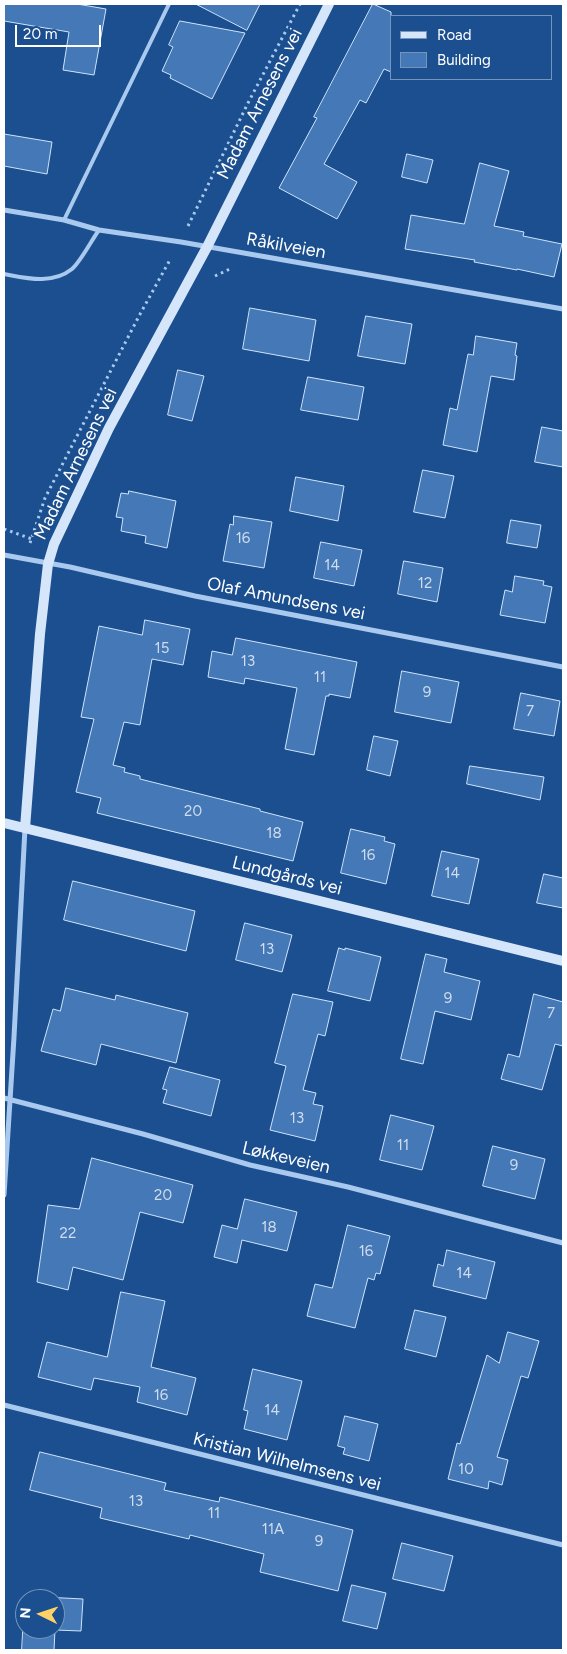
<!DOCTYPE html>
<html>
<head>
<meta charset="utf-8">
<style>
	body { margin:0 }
	#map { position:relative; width:567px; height:1654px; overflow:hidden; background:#1b4f8f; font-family:Figtree,sans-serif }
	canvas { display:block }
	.frame { position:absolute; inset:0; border:5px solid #fff; pointer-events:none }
	.legend { position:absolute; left:390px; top:15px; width:162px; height:65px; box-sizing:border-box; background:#1b4f8f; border:1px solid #7695bc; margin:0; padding:6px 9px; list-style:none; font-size:15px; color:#fff }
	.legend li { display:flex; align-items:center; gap:10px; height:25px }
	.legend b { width:25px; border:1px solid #7695bc }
	.north { position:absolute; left:15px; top:1589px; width:50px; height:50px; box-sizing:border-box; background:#1b4f8f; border:1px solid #7695bc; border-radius:50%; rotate:274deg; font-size:14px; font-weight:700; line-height:20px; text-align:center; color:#fff }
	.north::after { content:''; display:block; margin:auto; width:18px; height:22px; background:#ffd166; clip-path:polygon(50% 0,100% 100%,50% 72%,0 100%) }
	.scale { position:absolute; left:15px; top:25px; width:86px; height:22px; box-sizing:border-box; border:2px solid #fff; border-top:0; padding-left:6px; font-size:15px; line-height:18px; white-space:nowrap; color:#fff; -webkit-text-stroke:4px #1b4f8f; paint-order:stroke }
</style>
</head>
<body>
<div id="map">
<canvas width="567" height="1654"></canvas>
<div class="frame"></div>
<ul class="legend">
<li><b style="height:6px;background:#d6e6fa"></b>Road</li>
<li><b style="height:14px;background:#4478b7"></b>Building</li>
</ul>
<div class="north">N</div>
<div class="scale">20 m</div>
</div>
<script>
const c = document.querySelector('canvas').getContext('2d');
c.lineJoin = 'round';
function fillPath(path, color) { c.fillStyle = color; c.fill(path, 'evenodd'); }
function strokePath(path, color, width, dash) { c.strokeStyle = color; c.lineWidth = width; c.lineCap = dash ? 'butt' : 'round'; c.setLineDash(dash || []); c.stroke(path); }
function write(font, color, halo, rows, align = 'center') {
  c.font = font + ' Figtree,sans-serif'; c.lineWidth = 4.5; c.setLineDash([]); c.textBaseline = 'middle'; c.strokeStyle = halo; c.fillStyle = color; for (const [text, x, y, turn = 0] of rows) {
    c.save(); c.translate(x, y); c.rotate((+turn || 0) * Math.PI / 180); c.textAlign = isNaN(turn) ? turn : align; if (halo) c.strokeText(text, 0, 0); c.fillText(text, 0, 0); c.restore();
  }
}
const building = new Path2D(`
	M 4,4 L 77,4 L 106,9 L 94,75 L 63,70 L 69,32 L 4,21 Z
	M 196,4 L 260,4 L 247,30 Z
	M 373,4 L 391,12 L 391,72 L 384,69 L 366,103 L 360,100 L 324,164 L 357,182 L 337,219 L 279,188 L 317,118 L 314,117 Z
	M 180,21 L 245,33 L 212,99 L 170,78 L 171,75 L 162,71 L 173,47 L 169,45 Z
	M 4,134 L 52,142 L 47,174 L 4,166 Z
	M 407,154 L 433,160 L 427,183 L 402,177 Z
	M 480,163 L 509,171 L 494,226 L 524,232 L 523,236 L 562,244 L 554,277 L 517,269 L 517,270 L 474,262 L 475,260 L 405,249 L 411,215 L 464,224 Z
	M 250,308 L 316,320 L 309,361 L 243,349 Z
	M 366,316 L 412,324 L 405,364 L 358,356 Z
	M 476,336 L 517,343 L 515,355 L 517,356 L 514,380 L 491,376 L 477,452 L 443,445 L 450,408 L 457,410 L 468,354 L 473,355 Z
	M 178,370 L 204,376 L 192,421 L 168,415 Z
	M 308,377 L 364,387 L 358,420 L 301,410 Z
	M 542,427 L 563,431 L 563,467 L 535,462 Z
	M 423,470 L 454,476 L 445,518 L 414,512 Z
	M 296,477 L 344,486 L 338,521 L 290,511 Z
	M 129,491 L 176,501 L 167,548 L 145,543 L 146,536 L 121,531 L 123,518 L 116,517 L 121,493 L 128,494 Z
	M 234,516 L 272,522 L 264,568 L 223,561 L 230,524 L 233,525 Z
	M 511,520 L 541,525 L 537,548 L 507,543 Z
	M 321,542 L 362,550 L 354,586 L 314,578 Z
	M 404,561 L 443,568 L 437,602 L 398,594 Z
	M 515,576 L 544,581 L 543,585 L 552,587 L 545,623 L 500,615 L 505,590 L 512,592 Z
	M 145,620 L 190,629 L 183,665 L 152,659 L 140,725 L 124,722 L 113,765 L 125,768 L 124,772 L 140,776 L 140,779 L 260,809 L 260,811 L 303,822 L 293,861 L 97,813 L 101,798 L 76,792 L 94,719 L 81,717 L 99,626 L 142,635 Z
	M 236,638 L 357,662 L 350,698 L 329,694 L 329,696 L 326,696 L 314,755 L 285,749 L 297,688 L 245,678 L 244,684 L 208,677 L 212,651 L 232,655 Z
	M 402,671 L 459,682 L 451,723 L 395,712 Z
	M 521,693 L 560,701 L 554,736 L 514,729 Z
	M 374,736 L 398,741 L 390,776 L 367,770 Z
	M 470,766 L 544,777 L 540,800 L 467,784 Z
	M 351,829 L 385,837 L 384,841 L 395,844 L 386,884 L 341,873 Z
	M 442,851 L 479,859 L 469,904 L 432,896 Z
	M 544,874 L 563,878 L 563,908 L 537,903 Z
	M 73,881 L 195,911 L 186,951 L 64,920 Z
	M 245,923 L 292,935 L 282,972 L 236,960 Z
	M 339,948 L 345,950 L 345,948 L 381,957 L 370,1001 L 328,991 Z
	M 426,954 L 447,959 L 444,972 L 480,981 L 471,1020 L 435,1011 L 423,1064 L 401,1059 Z
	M 66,988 L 115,1000 L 116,995 L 188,1013 L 176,1063 L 101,1044 L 96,1065 L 41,1051 L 53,1009 L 60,1011 Z
	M 293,994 L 333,1002 L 325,1036 L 318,1034 L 303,1090 L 316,1093 L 313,1104 L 323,1106 L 315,1141 L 270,1130 L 286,1066 L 275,1063 Z
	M 534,994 L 563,1002 L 563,1046 L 555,1044 L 542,1090 L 501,1079 L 508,1054 L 519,1057 Z
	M 170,1067 L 220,1080 L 211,1116 L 163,1103 L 167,1090 L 163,1089 Z
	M 391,1115 L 434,1126 L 422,1170 L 380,1160 Z
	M 493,1146 L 545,1159 L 535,1199 L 483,1186 Z
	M 92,1158 L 193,1185 L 183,1223 L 140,1212 L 123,1280 L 73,1267 L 68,1290 L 37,1282 L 48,1205 L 79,1209 Z
	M 245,1199 L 297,1212 L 287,1251 L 242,1240 L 237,1263 L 214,1257 L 222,1225 L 237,1229 Z
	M 348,1225 L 390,1236 L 380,1274 L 376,1273 L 374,1280 L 368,1278 L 355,1328 L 307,1316 L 315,1284 L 332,1288 Z
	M 447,1250 L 495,1262 L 486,1299 L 433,1286 L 438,1264 L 443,1266 Z
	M 121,1292 L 165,1301 L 151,1367 L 196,1378 L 187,1415 L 137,1402 L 140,1387 L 94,1378 L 91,1390 L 38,1377 L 47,1342 L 107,1357 Z
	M 415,1310 L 446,1317 L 436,1357 L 405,1349 Z
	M 508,1332 L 539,1341 L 528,1378 L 521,1376 L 497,1457 L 508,1460 L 502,1485 L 489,1481 L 488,1489 L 448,1479 L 457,1443 L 460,1444 L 487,1355 L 499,1363 Z
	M 253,1369 L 302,1381 L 287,1440 L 244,1429 L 248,1411 L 244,1410 Z
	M 345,1416 L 378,1424 L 369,1461 L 343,1454 L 345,1448 L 338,1446 Z
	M 40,1452 L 166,1483 L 164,1490 L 219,1502 L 220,1497 L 353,1530 L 338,1591 L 260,1572 L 264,1554 L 190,1535 L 189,1539 L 100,1518 L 102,1508 L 30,1490 Z
	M 402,1543 L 453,1556 L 444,1591 L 393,1579 Z
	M 352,1585 L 386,1593 L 377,1629 L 343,1621 Z
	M 25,1596 L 83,1599 L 81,1631 L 55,1630 L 54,1650 L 22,1650 ZM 25,1599 L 55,1599 L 55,1629 L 25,1629 Z`);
fillPath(building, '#4478b7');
strokePath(building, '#cfe3fa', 1);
strokePath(new Path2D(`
	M 188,226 L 248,103 L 300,4
	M 215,276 L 230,269
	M 4,529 L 32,539
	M 30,543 L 45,498 L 139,316 L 171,258`), '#a9c9ee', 3, [2.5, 4]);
strokePath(new Path2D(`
	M 64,220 L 169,4
	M 4,274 C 26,278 52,285 72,269 C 81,261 91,241 99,230`), '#a9c9ee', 4);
strokePath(new Path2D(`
	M 4,210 L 64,220 L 99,230 L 181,242 L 563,309
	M 4,555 L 70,567 L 195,596 L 563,667
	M 4,1098 L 143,1134 L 250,1165 L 348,1187 L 563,1243
	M 4,1195 L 14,1037 L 25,828
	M 4,1405 L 563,1545`), '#a9c9ee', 5);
strokePath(new Path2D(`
	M 4,823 L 563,961
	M 25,828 L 40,634 L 48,564 L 54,544 L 109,428 L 207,247 L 329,4`), '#d6e6fa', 10);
write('15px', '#d0dded', null, [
	["16",243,539],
	["14",332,566],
	["12",425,584],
	["15",162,649],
	["13",248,662],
	["11",320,678],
	["9",427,693],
	["7",530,712],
	["20",193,812],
	["18",274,834],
	["16",368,856],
	["14",452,874],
	["13",267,950],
	["9",448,999],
	["7",551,1014],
	["13",297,1119],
	["11",403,1146],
	["9",514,1166],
	["20",163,1196],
	["18",269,1228],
	["22",68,1234],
	["16",366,1252],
	["14",464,1274],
	["16",161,1396],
	["14",272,1411],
	["10",466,1470],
	["13",136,1502],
	["11",214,1514],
	["11A",273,1530],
	["9",319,1542]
]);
write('18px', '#fff', '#1b4f8f', [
	["Madam Arnesens vei",260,104,-63],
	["Råkilveien",286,246,10],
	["Madam Arnesens vei",76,464,-64],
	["Olaf Amundsens vei",286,599,11],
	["Lundgårds vei",287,876,14],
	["Løkkeveien",286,1158,13],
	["Kristian Wilhelmsens vei",287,1462,14]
]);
</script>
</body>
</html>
